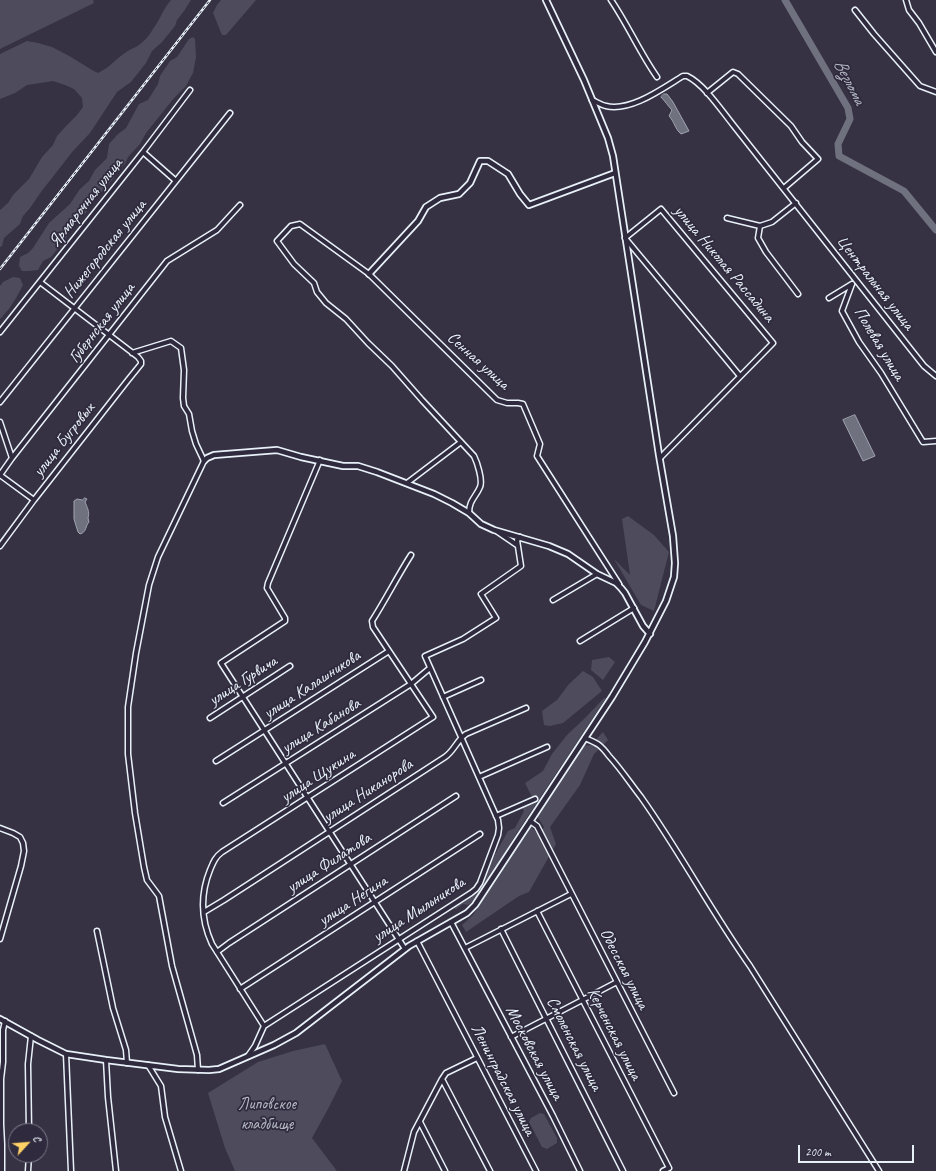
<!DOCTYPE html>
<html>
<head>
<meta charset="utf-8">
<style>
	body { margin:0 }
	#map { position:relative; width:936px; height:1171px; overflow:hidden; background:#363244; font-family:Caveat,sans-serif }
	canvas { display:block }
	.north { position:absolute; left:8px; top:1123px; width:40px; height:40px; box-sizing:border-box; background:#2f2a3d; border:1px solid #797a88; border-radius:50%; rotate:64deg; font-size:11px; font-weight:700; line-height:16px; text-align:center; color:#e8f1f8 }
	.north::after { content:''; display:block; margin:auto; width:14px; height:18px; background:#ffd166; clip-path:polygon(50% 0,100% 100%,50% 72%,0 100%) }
	.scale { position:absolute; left:798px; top:1145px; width:116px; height:18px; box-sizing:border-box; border:2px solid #e8f1f8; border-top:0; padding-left:5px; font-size:12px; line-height:14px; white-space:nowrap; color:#e8f1f8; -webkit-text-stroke:3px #2f2a3d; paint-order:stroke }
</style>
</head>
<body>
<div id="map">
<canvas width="936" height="1171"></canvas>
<div class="north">С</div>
<div class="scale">200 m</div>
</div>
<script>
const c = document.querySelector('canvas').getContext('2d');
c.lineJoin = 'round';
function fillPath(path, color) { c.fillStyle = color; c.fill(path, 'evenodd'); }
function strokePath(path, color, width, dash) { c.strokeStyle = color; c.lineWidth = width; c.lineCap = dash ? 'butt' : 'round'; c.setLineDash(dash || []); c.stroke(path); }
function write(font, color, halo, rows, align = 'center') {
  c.font = font + ' Caveat,sans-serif'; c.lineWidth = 3.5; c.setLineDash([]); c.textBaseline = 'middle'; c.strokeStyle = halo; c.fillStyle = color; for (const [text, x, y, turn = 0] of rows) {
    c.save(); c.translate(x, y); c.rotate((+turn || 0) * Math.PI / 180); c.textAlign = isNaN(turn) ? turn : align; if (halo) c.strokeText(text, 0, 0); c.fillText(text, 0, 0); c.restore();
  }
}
fillPath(new Path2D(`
	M 0,0 L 93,0 L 94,3 L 0,49 Z
	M 171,0 L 191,0 L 184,11 L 177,20 L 175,26 L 162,42 L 152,51 L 146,63 L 131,82 L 117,92 L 90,133 L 73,151 L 41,192 L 30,208 L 23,216 L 20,224 L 4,238 L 2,246 L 0,247 L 0,210 L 8,203 L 13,195 L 29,179 L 42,157 L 53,145 L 57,136 L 67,125 L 77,115 L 83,107 L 82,98 L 74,89 L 65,85 L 53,81 L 27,85 L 15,93 L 0,99 L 0,54 L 27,41 L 38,43 L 52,47 L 71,57 L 92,70 L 98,73 C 111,67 117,57 128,51 C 130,49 134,48 136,47 C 144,42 149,36 153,29 C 160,20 163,9 171,0 Z
	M 221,0 L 256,0 L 226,35 L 222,35 L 213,13 L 217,5 Z
	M 193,37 L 195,39 L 196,57 L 193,73 L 186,86 L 174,98 L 146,133 L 140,144 L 128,157 L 125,164 L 117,171 L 113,179 L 104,190 L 96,196 L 85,214 L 77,218 L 66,238 L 51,257 L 43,261 L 38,270 L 29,271 L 22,271 L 19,266 L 20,257 L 28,253 L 33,248 L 49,223 L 70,204 L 80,189 L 89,181 L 95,170 L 107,158 L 109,144 L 118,134 L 126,128 L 139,104 L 148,100 L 158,84 L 160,76 L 170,61 L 177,57 L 189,39 Z
	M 13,277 L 20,278 L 23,285 C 18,295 15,300 9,309 C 5,312 4,316 0,319 L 0,286 L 3,282 Z
	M 628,516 L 654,535 L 669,552 L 654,611 L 641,605 L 614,559 L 630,575 L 622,519 Z
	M 609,657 L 615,662 L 603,680 L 591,670 L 592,660 Z
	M 583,671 L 593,677 L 602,691 L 563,723 L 550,726 L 544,725 L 542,711 L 557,700 L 569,684 Z
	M 604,698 L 606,698 L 516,834 L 478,897 L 468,905 L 463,904 L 456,909 L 453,907 L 479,891 L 493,858 L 508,831 L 515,828 L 524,811 L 522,808 L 533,799 L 525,783 L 543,771 L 552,754 L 567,735 L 586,717 Z
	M 603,732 L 608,740 L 594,754 L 580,785 L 550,827 L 556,844 L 529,892 L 519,896 L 466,932 L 462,925 L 473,915 L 531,826 L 539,836 L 544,827 L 537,816 L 582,746 L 591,745 Z
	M 325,1044 L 342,1081 L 328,1109 L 312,1138 L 337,1171 L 235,1171 L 225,1148 L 208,1093 L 258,1062 L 293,1051 Z
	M 540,1113 L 544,1114 L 557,1138 L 557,1143 L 547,1149 L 542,1147 L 529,1122 L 531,1118 Z`), '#4d4b5c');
const water = new Path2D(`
	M 664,94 L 667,94 L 673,102 L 689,131 L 681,134 C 675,129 674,121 669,116 L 672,110 C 668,106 665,101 661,97 Z
	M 855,415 L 875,456 L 863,461 L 843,420 Z
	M 85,498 L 87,499 L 85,502 C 87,507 90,512 88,518 L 89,522 C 85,526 87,532 80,534 L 78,532 L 74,519 L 74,501 L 77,499 L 82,500 Z`);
fillPath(water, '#70717f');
strokePath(water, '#a0a4af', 1);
strokePath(new Path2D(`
	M 785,0 L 848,108 L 850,119 L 838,144 L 839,156 L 904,191 L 936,230`), '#70717f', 7);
const minor = new Path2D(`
	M 611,0 C 628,25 640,53 657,77
	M 906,0 L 909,10 L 919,23 L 936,52
	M 855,10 L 874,34 L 920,86 L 936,92
	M 707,93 L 733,72 L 738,74 L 791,126 L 802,142 L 818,159 L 784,188
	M 592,100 C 597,102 601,105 606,106 C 631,112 663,88 683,76 L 687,76 C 704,84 722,111 734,126 L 924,366 L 936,376
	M 143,152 L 176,181
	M 727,218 L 760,226 L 772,222 L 796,203
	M 760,226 L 758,238 L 766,252 L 798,294
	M 852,284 L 842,311 L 859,342 L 881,373 L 923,442 L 936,441
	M 829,298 L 852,284
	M 0,332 L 143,152 L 190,90
	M 132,353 L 171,341 L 181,348 L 184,370 L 183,398 L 184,406 L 189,414 L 192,431 L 196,444 L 204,461 L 158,557 L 149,585 L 136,653 L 128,707 L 128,754 L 135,813 L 144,867 L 147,880 L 159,896 L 172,966 L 197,1055 L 198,1070
	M 0,402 L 230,113
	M 0,422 L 12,458
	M 660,458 L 773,343 L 661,209 L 625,238 L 740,376
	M 320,460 L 268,583 L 267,588 L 285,618 L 285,621 L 221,663 L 405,949
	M 0,475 L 12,458 L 167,261 L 217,230 L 240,205
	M 0,475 L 34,500
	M 407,483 L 461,442
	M 469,513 C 469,500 476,497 480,487 C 483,480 477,462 474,456 L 422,400 L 392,366 L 368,343 L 346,319 L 326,303 L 317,292 L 314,283 L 294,264 L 277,241 L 291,226 L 300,224 L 369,274 L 497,400 L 507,403 L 518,403 L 523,404 L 540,444 L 537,456 L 619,584
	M 498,532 L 517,545
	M 0,546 L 34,500 L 128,380 L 141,364 L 141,361 L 138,357 L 40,282
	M 553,600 L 597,574
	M 580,641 L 634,608
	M 389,651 L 373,627 L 372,621 C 386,599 397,577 411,555
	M 443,697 L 481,680
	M 210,718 L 290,666
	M 585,738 C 589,740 595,742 599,745 C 603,748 606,752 609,756 C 621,769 630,783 641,797 C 680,852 711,911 750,966 L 879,1171
	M 216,761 L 389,651 L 433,717 L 222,852 C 215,857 213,863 210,870 C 200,895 201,920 212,944 L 264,1026
	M 479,777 L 547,747
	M 223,803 L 411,684 L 430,668
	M 496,816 L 535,799
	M 530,821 L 537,826 L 674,1093
	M 0,828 L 13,833 L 20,837 L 23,843 L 24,851 L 21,866 L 0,939
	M 537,911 L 669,1168 L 663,1171
	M 204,912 L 224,900 L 445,757 C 454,751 457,740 466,734 L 526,708
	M 451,922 L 553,1116 L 580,1171
	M 501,929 L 623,1171
	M 97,931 L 113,1008 L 126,1050 L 127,1063
	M 417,941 L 536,1171
	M 465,948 L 571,894
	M 217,952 L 229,943 L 456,796
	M 240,989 L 480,834
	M 264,1026 L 471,893 L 476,889 L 480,883 L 498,835 L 499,828 L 498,820 L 425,656 L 463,639 L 496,618 L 481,594 L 521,566 L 517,540 L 520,537
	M 511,1037 L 617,982
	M 66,1054 L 71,1171
	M 248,1056 L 255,1046 L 264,1026
	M 106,1060 L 108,1097 L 116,1171
	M 148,1065 L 161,1086 L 165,1117 L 181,1171
	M 442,1079 L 490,1171
	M 420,1122 L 445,1171
	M 29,1131 L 28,1064 L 31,1036
	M 2,1171 L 2,1144 L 1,1124 L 1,1079 L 3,1062 L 3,1030 L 5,1021
	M 28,1171 L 29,1155
	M 404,1171 L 414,1132 L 442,1079 L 446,1073 L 477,1058`);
const tertiary = new Path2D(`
	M 369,274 L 418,221 L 426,207 L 440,198 L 459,194 L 470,183 L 480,161 L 488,161 L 508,174 L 520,194 L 529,205 L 615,173
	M 204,461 L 207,458 L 214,455 L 277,450 L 301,457 L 343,466 L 358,466 L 377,472 L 434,494 L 452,503 L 469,513 L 481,524 L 494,530 L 549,546 L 568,554 L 597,574 L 616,583 L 621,588 L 625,593 L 643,626 L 650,634
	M 0,1019 L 38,1040 L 66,1054 L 106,1060 L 178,1069 L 209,1070 L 219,1069 L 274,1045 L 296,1033 L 409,946 L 467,913 L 475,905 L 612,697 L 645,642 L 666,601 L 674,577 L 675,563 L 673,536 L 659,455 L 613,156 L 608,138 L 584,80 L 546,0`);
strokePath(minor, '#e8f1f8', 7);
strokePath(tertiary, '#e8f1f8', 8);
strokePath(minor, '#2f2a3d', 4);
strokePath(tertiary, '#2f2a3d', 4.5);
const rail = new Path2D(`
	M 0,269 L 210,0`);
strokePath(rail, '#e8f1f8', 2.5);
strokePath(rail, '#2f2a3d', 1, [3]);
write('17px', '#e8f1f8', '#2f2a3d', [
	["Ярмарочная улица",86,203,-52],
	["Нижегородская улица",105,249,-51],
	["улица Николая Рассадина",724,264,50],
	["Центральная улица",875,283,52],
	["Губернская улица",102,323,-52],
	["Полевая улица",879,344,59],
	["Сенная улица",478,361,42],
	["улица Бугровых",64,440,-52],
	["улица Гурвича",243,681,-33],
	["улица Калашникова",312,685,-33],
	["улица Кабанова",321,726,-32],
	["улица Щукина",318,776,-33],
	["улица Никанорова",368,791,-33],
	["улица Филатова",329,863,-33],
	["улица Негина",353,901,-33],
	["улица Мыльникова",419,910,-33],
	["Одесская улица",624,969,63],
	["Керченская улица",614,1034,63],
	["Смоленская улица",574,1044,63],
	["Московская улица",534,1053,62],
	["Ленинградская улица",503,1080,63]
]);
write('17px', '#b2b7c1', '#2f2a3d', [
	["Липовское",267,1105],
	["кладбище",267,1125]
]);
write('italic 18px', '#b2b7c2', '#2f2a3d', [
	["Везлома",849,82,63]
]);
</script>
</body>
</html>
